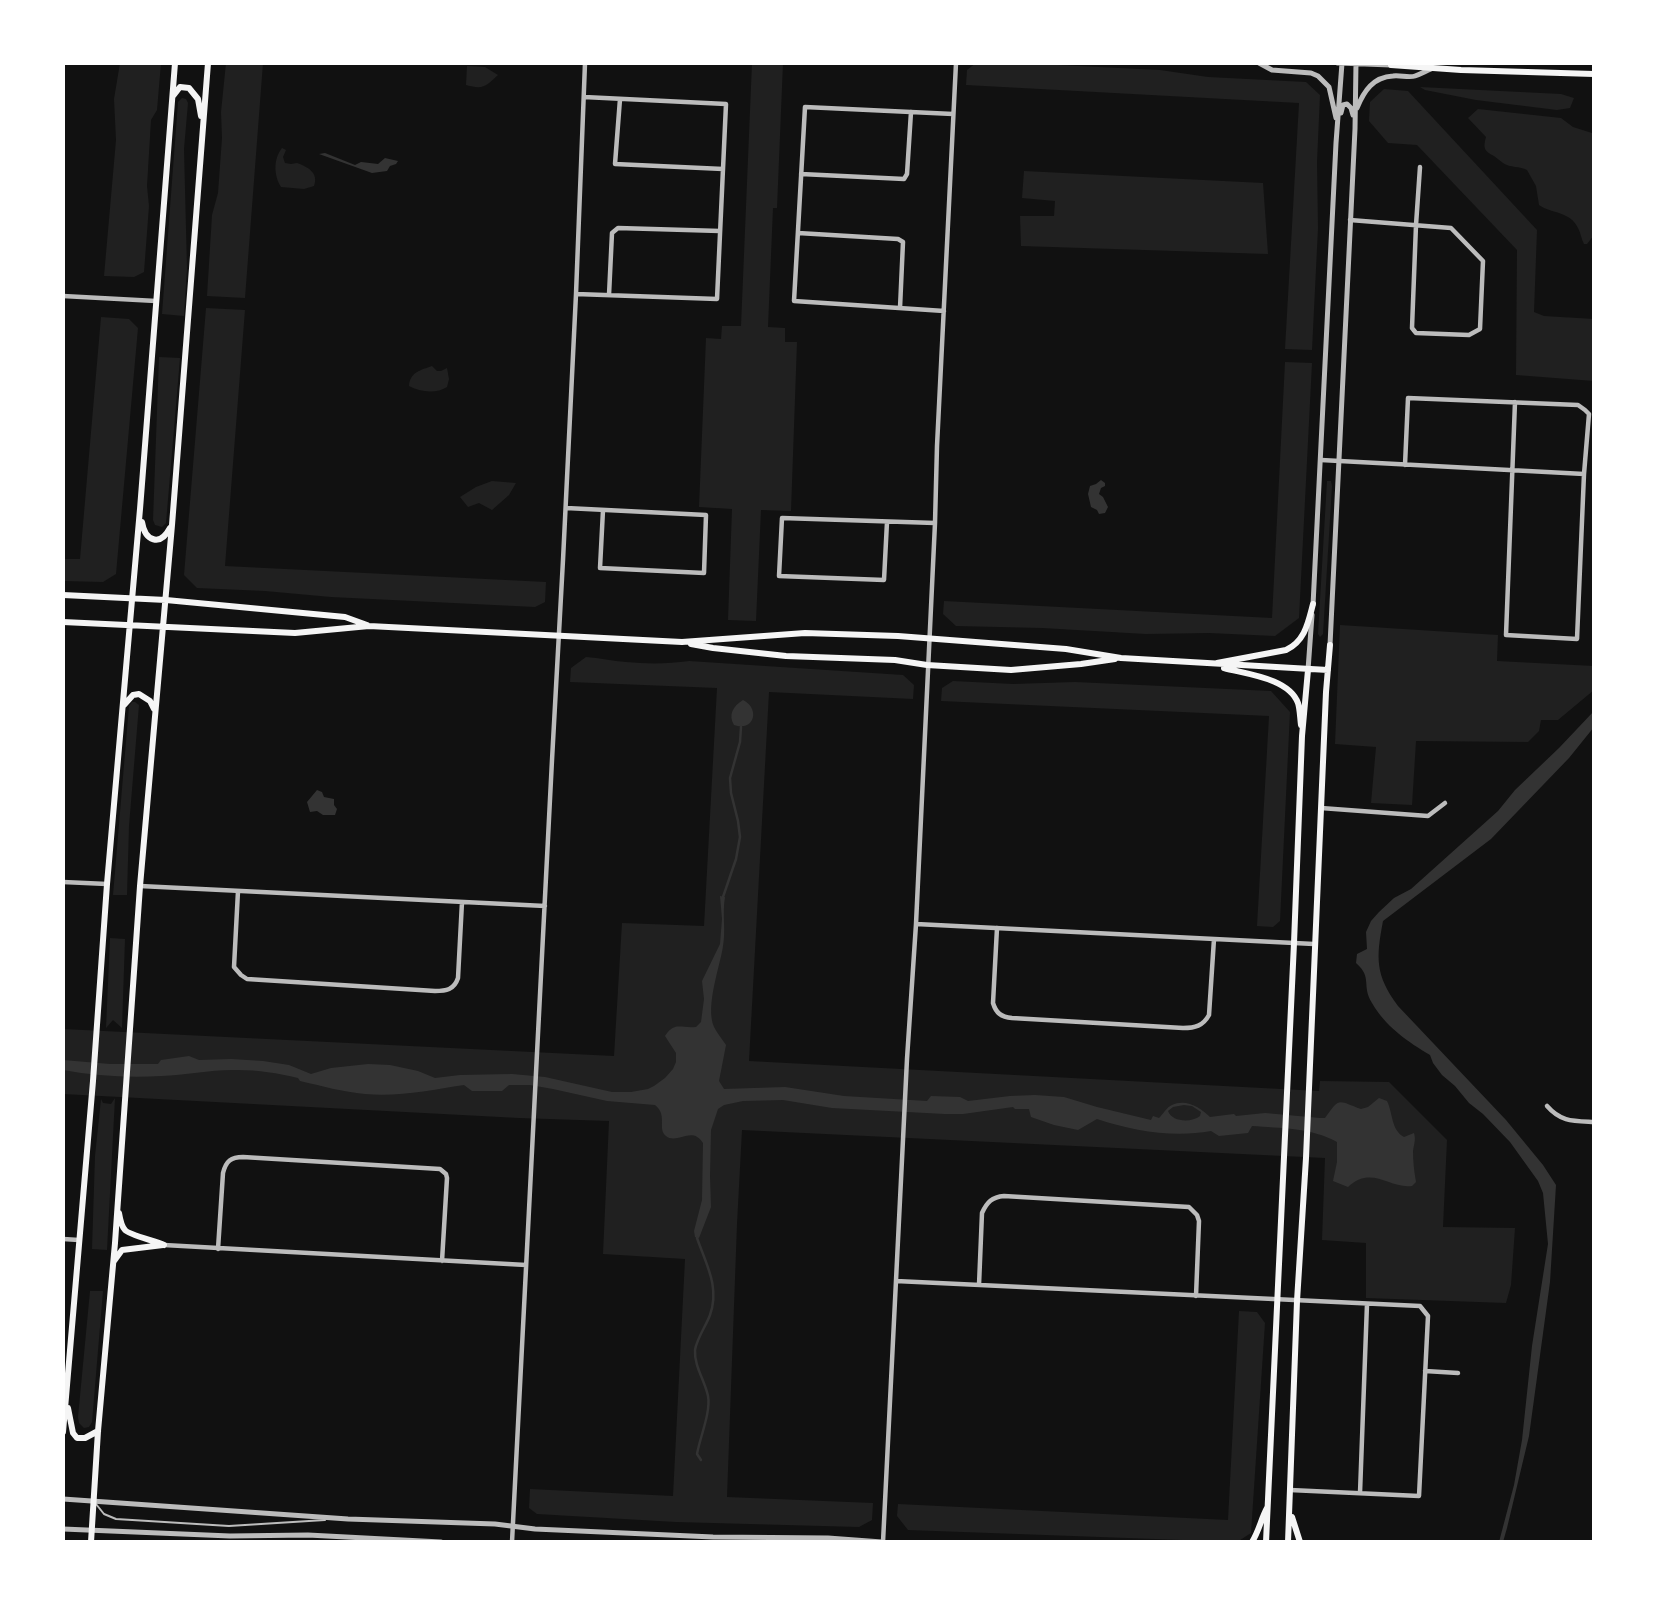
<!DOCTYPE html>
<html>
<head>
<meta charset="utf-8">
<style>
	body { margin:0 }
	#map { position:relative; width:1657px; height:1605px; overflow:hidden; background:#111; font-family:"Nunito Sans",sans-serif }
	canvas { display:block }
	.frame { position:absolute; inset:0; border:65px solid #fff; pointer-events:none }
</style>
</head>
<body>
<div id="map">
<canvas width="1657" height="1605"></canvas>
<div class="frame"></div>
</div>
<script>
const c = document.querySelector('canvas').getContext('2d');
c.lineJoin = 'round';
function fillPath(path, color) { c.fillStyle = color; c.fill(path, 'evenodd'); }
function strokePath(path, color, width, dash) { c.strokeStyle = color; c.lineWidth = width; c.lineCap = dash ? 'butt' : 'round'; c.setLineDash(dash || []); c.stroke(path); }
fillPath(new Path2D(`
	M 120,63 L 161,63 L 157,110 L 151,120 L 147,186 L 149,206 L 144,272 L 134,277 L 104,276 L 116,140 L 114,99 Z
	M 226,63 L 263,63 L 245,298 L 207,296 L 212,215 L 218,193 L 222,138 L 221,112 Z
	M 752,63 L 783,63 L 777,208 L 773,208 L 768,327 L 785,328 L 785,342 L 797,342 L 791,511 L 761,510 L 756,621 L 728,620 L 732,509 L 699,507 L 706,338 L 721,339 L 722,326 L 741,326 Z
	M 976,63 L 1017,63 L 1160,70 L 1208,77 L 1306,82 L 1320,95 L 1317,162 L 1318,228 L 1312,350 L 1285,349 L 1299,103 L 966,85 L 967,70 Z
	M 467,66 L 485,67 L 498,75 C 486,86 484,90 466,85 Z
	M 1420,87 L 1561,94 L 1574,98 L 1570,108 L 1557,110 L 1476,100 L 1425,90 Z
	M 1384,89 L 1408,91 L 1537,230 L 1534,312 L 1544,316 L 1594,319 L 1594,381 L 1516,375 L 1517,250 L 1417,145 L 1388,143 L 1369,121 L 1370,102 Z
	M 182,98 L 186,99 L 188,103 L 184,149 L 187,269 L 184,316 L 162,314 L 178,102 Z
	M 1478,109 L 1561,118 L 1573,127 L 1592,133 L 1594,152 L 1594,235 L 1587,244 L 1584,244 C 1581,239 1581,233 1578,228 C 1570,211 1552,214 1539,205 L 1536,186 L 1527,170 C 1520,166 1510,168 1503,163 C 1500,161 1497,158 1494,156 C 1484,151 1483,148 1486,137 L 1468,118 Z
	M 282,148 L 286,150 L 283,157 L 285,163 L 291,164 L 297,163 C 308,167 319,173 314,186 L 304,189 L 281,187 C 274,176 273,159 282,148 Z
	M 1024,171 L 1263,183 L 1268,254 L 1021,246 L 1020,216 L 1054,216 L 1055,201 L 1022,198 Z
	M 206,308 L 245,310 L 225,566 L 546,582 L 545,602 L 535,607 L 331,597 L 265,591 L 197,588 L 184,575 Z
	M 101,317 L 129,319 L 138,328 L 116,574 L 103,582 L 63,581 L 63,559 L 80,559 Z
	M 159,357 L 180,358 L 166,523 L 162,527 L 155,525 L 153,520 Z
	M 1285,362 L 1312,363 L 1299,618 L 1275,636 L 1209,633 L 1146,634 L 1042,628 L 956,626 L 943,614 L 944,601 L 1272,618 Z
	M 432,366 L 437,371 L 441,371 L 447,368 L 449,379 L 447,387 C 436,394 420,392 409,386 C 410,372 421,370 432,366 Z
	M 492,481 L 516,483 L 509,495 L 492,510 L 479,503 L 468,507 L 460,497 L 476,487 Z
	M 1327,481 L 1331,481 L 1332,486 L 1323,634 L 1320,637 L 1318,634 Z
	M 1340,625 L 1498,635 L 1497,661 L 1594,666 L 1594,690 L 1558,720 L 1541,720 L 1539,731 L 1528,742 L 1416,741 L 1412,805 L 1371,803 L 1376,747 L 1335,744 Z
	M 586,657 C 600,658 612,661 626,662 C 647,664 668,664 689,661 L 903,675 L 914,685 L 913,699 L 769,692 L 749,1061 L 1319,1091 L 1320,1081 L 1389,1082 L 1447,1140 L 1443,1227 L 1515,1228 L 1511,1285 L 1506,1303 L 1366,1298 L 1366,1243 L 1322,1240 L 1325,1158 L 742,1130 L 737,1224 L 727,1497 L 873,1503 L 872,1520 L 859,1527 L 676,1522 L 537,1514 L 529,1508 L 530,1489 L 673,1496 L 685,1259 L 603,1254 L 609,1121 L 519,1118 L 63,1094 L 63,1029 L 614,1056 L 622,923 L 704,926 L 717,688 L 570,682 L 571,668 Z
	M 953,681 L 1013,684 L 1075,682 L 1271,691 L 1290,712 L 1280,921 L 1273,927 L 1257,926 L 1269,716 L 941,701 L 942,688 Z
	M 132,702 L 135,702 L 139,705 L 129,826 L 127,895 L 113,895 L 129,706 Z
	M 110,938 L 125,939 L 122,1028 L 113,1020 L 106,1028 Z
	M 115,1098 L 107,1250 L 92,1249 L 95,1156 L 101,1099 L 103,1103 L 111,1104 Z
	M 90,1291 L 103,1291 L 92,1422 L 89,1427 L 84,1428 L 79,1423 L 78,1417 Z
	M 1239,1311 L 1257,1312 L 1265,1323 L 1251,1533 L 1237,1542 L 908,1530 L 897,1516 L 898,1504 L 1228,1520 Z`), '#202020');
fillPath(new Path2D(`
	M 325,153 L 355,165 L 361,162 L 378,164 L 385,158 L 398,161 L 396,164 L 390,166 L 387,171 L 372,173 L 319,154 Z
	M 1101,480 L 1105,483 L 1105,486 L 1101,488 L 1099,494 L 1103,497 L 1108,507 L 1105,513 L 1099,514 L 1097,510 L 1091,507 L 1088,494 L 1090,486 L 1096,484 Z
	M 743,700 C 760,708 755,732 734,725 C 728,715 733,706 743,700 Z
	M 1594,711 L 1594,727 L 1569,758 L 1491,839 L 1383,921 C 1376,958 1375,975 1398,1006 L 1506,1120 L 1543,1165 L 1556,1185 L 1550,1282 L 1529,1436 L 1507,1528 L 1503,1542 L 1499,1542 L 1514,1485 L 1522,1440 L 1532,1346 L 1548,1244 L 1543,1193 L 1538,1181 L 1510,1142 L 1483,1114 L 1469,1103 L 1455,1086 L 1442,1075 L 1433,1063 L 1430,1055 C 1408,1042 1385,1026 1372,1003 C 1361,985 1373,978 1356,963 L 1357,954 L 1367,949 L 1366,932 L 1371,921 L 1379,912 L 1394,898 L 1411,889 L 1498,811 L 1515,790 L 1559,748 Z
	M 317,790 L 322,792 L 324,797 L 334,799 L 334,805 L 337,809 L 335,815 L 323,815 L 317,811 L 310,812 L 307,802 Z
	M 720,896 L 725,897 C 722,914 726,930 723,946 C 720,967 705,1006 714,1027 C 717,1033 722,1039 726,1045 L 719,1081 L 724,1089 L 785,1087 L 844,1096 L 927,1101 L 931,1096 L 960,1097 L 968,1101 L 1010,1096 L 1035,1095 L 1064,1097 L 1097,1107 L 1151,1120 L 1153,1116 L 1159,1118 C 1163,1114 1167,1107 1172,1105 C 1186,1098 1201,1108 1210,1117 L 1234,1114 L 1236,1116 L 1265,1113 L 1320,1118 L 1325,1118 C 1340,1097 1337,1100 1361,1109 L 1368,1107 L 1379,1098 L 1387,1101 C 1393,1113 1391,1130 1404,1137 L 1414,1133 C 1416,1140 1414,1144 1413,1151 C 1413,1161 1414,1171 1416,1182 L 1412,1186 C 1389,1189 1372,1165 1348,1187 L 1333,1181 L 1337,1162 L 1337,1142 C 1313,1128 1280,1128 1252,1126 L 1248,1133 L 1219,1136 L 1211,1131 C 1173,1138 1134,1131 1097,1119 L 1078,1130 L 1054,1125 L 1031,1117 L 1029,1109 L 1015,1109 L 1013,1107 L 963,1114 L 945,1114 L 832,1108 L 783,1100 L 743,1101 L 724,1105 L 718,1109 L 711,1130 L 710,1176 L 711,1207 L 699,1238 L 695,1237 L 694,1231 L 702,1200 L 703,1143 C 692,1125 677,1145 666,1136 C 657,1129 668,1115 655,1105 L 607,1101 L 553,1089 L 530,1085 L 509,1085 L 502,1091 L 472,1091 L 464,1085 C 431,1090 399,1097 365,1094 C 343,1092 322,1086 300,1081 L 298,1078 C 278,1073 258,1070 238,1070 C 213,1069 187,1075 161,1076 C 129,1078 95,1076 63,1070 L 63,1060 L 110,1064 L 158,1064 L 161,1060 L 189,1056 L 199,1060 L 231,1059 L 263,1061 L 289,1065 L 311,1074 L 331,1068 L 368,1064 L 390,1065 L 418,1071 L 435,1078 L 460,1075 L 512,1074 L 545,1077 L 612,1092 L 631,1092 L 648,1089 L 654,1086 L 665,1078 L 673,1069 L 676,1062 L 676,1053 L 665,1036 C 675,1021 681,1029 696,1027 L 701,1022 L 704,999 L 702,981 L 720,944 L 722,919 ZM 1184,1105 L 1192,1106 L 1201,1112 L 1200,1116 C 1191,1123 1172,1122 1168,1111 L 1173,1107 Z`), '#333');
strokePath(new Path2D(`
	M 723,897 L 736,859 L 740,837 L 738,821 L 731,793 L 730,778 L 740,742 L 741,727
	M 697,1238 C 706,1264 720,1287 710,1315 C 706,1326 697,1338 695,1350 C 694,1366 705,1381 708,1396 C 711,1412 700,1437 697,1454 L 701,1460`), '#333', 2.5);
strokePath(new Path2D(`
	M 96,1504 L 104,1514 L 116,1519 L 229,1526 L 325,1520`), '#bcbcbc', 2);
strokePath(new Path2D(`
	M 620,99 L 615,164 L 723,169
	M 801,174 L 904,179 L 907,174 L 911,112
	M 1350,220 L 1451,228 L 1483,261 L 1480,329 L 1469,335 L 1416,333 L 1412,328 L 1416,225 L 1420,167
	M 798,233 L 898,239 L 903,242 L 900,308
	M 576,294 L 717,299 L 726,104 L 584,97
	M 609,295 L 612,233 L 618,228 L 720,231
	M 63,296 L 156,301
	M 944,311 L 794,301 L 805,107 L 953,114
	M 1321,460 L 1584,474
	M 1405,465 L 1408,398 L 1578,405 L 1585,410 L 1589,414 L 1584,474 L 1577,639 L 1506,635 L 1515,402
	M 566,508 L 706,515 L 704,573 L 600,568 L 603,510
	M 887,522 L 884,580 L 779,576 L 782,518 L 935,523
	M 1321,808 L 1428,816 L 1445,803
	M 63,882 L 107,884
	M 140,886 L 545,906
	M 238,891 L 234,967 L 241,975 L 247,979 L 435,991 C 446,991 454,990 458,978 L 462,902
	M 916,924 L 1314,944
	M 997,928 L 993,1003 C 996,1013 1001,1017 1012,1018 L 1183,1028 C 1195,1028 1203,1026 1209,1015 L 1214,939
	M 1547,1106 C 1561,1122 1573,1121 1594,1122
	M 63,1239 L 79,1240
	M 164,1245 L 526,1265
	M 218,1249 L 223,1173 C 226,1161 231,1157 243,1157 L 440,1169 L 446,1174 L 447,1178 L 442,1261
	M 896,1281 L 1420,1306 L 1428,1316 L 1419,1496 L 1290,1490
	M 979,1285 L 982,1213 C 987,1202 992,1197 1004,1196 L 1189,1207 L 1197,1215 L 1199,1221 L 1196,1296
	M 1425,1371 L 1458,1373
	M 1360,1493 L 1367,1304
	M 512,1542 L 552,760 L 563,560 L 576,294 L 585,63
	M 883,1542 L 907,1059 L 916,924 L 935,523 L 937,446 L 956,63`), '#bcbcbc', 4.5);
strokePath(new Path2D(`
	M 1259,63 L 1272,70 L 1311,73 L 1318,76 L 1329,87 L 1336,118
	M 1338,63 L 1391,65
	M 1357,108 C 1364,91 1373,77 1393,76 C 1400,75 1409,78 1415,76 C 1421,74 1426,71 1431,69
	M 1341,113 L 1343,105 L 1347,104 L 1351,108 L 1353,115
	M 1313,605 L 1336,143 L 1342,63
	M 1330,645 L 1355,129 L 1356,63
	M 1308,670 L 1312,615
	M 63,1499 L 348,1519 L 495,1524 L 535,1529 L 713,1537 L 828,1538 L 882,1542
	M 63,1529 L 230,1536 L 308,1535 L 441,1542`), '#bcbcbc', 5);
strokePath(new Path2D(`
	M 1391,65 L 1461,70 L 1594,74
	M 173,96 L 180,87 L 189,88 L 198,99 L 201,116
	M 142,522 C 145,541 160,547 170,528
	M 63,595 L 166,600 L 345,617 L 367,625
	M 63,622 L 295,633 L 369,626 L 682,642 L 805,633 L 898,636 L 1066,649 L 1121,658 L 1328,670
	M 691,644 L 713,648 L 786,656 L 895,660 L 927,665 L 1011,670 L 1081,664 L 1115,659
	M 1217,663 L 1286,650 C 1305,641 1308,623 1313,604
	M 1224,668 C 1246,674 1289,678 1298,703 C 1300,709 1300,718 1301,725
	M 124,705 L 133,695 L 139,694 L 150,701 L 154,709
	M 119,1213 C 120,1219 121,1226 125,1230 C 129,1235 156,1241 164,1245
	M 114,1261 L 122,1250 L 163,1245
	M 68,1408 L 73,1433 L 77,1438 L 85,1438 L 98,1431
	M 63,1432 L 93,1081 L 107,884 L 140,509 L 175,63
	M 1292,1517 L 1300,1542
	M 91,1542 L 98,1431 L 115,1243 L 140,886 L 172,525 L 208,63
	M 1252,1542 C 1259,1531 1261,1519 1267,1508
	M 1266,1542 L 1294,943 L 1302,736 L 1308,670
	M 1288,1542 L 1297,1301 L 1306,1158 L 1326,692 L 1330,645`), '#f5f5f5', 6);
</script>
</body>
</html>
